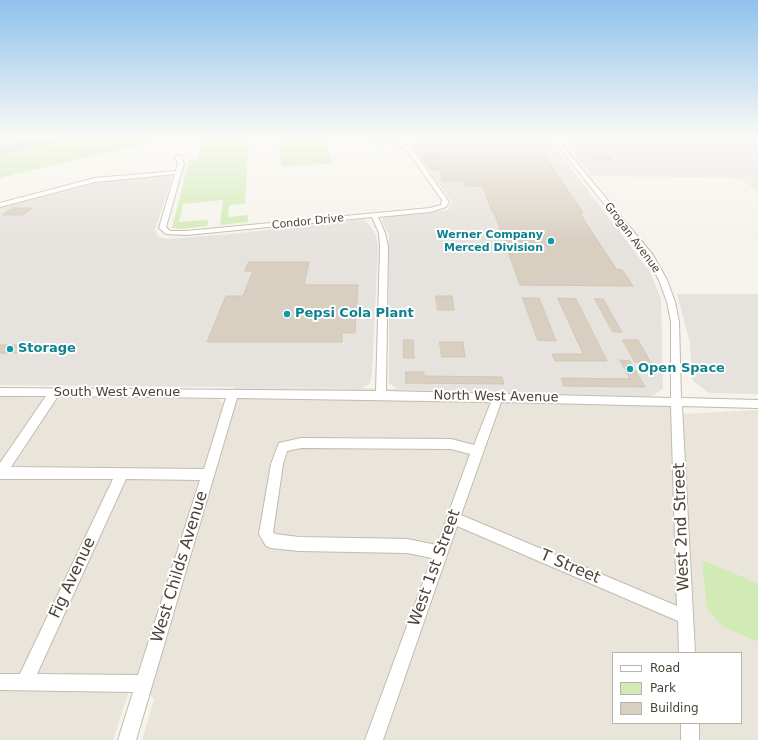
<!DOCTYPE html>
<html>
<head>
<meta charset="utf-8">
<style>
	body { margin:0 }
	#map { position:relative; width:758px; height:740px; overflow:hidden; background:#f6f3ec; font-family:"DejaVu Sans",sans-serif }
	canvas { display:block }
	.legend { position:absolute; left:612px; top:652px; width:130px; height:72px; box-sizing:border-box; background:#fff; border:1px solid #b7b4b0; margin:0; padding:5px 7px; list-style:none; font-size:12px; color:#4b4439 }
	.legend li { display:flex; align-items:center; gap:8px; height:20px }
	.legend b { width:20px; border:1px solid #b7b4b0 }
</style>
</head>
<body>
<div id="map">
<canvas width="758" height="740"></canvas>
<ul class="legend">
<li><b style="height:5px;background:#fff"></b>Road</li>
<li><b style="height:11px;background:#d2eab5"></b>Park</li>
<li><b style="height:11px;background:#d8cfc1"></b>Building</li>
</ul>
</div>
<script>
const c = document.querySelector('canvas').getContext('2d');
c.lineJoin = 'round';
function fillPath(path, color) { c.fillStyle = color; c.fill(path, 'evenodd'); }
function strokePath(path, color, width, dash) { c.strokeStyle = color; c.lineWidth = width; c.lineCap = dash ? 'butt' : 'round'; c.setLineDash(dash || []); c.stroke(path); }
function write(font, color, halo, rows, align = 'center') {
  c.font = font + ' "DejaVu Sans",sans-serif'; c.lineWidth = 4; c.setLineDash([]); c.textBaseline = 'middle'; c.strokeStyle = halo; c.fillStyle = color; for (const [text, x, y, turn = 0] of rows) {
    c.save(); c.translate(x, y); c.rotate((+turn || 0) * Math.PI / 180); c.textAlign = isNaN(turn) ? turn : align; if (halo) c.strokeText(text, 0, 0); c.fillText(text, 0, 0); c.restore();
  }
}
fillPath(new Path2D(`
	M 234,387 L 362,388 L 650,397 L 683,414 L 758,410 L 758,583 L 702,560 L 723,627 L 758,642 L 758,740 L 142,740 L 154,700 L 135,673 L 113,740 L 0,740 L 0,397 L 218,399 L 223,403 ZM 613,653 L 741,653 L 741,723 L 613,723 Z`), '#eae5da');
fillPath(new Path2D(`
	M 410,138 L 548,138 L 650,272 L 661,299 L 663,389 L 650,397 L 397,389 L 389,383 L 389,235 L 382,222 L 383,216 L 448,210 L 452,202 L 411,145 Z
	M 561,138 L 758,138 L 758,178 L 591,176 Z
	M 169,175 L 172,177 L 155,230 L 159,237 L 167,239 L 230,234 L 364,219 L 367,222 L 376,235 L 378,246 L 372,375 L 370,383 L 362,388 L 0,385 L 0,208 L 109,180 Z
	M 677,294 L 758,294 L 758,394 L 709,393 L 692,380 L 690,343 Z`), '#e6e2dd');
fillPath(new Path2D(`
	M 738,177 L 758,178 L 758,192 Z`), '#efe8d6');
fillPath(new Path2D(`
	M 0,138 L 52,138 L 0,149 Z
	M 68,138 L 169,138 L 0,178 L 0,152 Z
	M 201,138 L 249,138 L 245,204 L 229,205 L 228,217 L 248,215 L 248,222 L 220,225 L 223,200 L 183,204 L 179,222 L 208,220 L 207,226 L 181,229 L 172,228 L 189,160 L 198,159 Z
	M 278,138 L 325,138 L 332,162 L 326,164 L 283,167 L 281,165 Z
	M 363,138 L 405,138 L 406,141 C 396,141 386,145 375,145 L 375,144 L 379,144 L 378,142 L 365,142 Z
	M 702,560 L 758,583 L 758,642 L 723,627 L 707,608 Z`), '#d2eab5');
fillPath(new Path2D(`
	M 44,138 L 65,138 L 59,141 L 0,154 L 0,146 Z`), '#c8c6c3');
const building = new Path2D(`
	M 419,153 L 544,154 L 583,213 L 579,212 L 616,269 L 622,270 L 633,286 L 520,285 L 494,212 L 492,212 L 483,186 L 465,186 L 464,181 L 442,181 L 440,170 L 431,170 Z
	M 591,154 L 604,154 L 612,160 L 597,160 Z
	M 12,208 L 32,208 L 23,215 L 3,215 Z
	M 249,262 L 309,262 L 304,285 L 358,285 L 355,333 L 342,333 L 342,342 L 207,342 L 226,296 L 243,296 L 253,271 L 245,271 Z
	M 436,296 L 452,296 L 454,310 L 438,310 Z
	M 523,298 L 539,298 L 556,341 L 538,340 Z
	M 558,298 L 576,299 L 607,361 L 555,361 L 552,354 L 583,354 Z
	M 595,299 L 603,299 L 622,332 L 613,332 Z
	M 404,340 L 413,340 L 414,358 L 404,358 Z
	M 623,340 L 638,340 L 651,363 L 635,362 Z
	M 440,342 L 463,342 L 465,357 L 442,357 Z
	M 0,345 L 24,345 L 17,353 L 0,353 Z
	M 620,360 L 630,361 L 645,387 L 564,386 L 561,378 L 630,379 Z
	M 406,372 L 424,372 L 424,376 L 502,377 L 504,384 L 406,383 Z`);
fillPath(building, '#d8cfc1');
strokePath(building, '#d3c7b4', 1);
const minor = new Path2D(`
	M 552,138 L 556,138 L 653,255 L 667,280 L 675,302 L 679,322 L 681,398 L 758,400 L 758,408 L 682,406 L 695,653 L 679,653 L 678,621 L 457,526 L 383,740 L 365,740 L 432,558 L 407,553 L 299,551 L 271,548 L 266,546 L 259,534 L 271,464 L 279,443 L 301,438 L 451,439 L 474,445 L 491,402 L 237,398 L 136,740 L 118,740 L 133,692 L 0,690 L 0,674 L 20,674 L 113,479 L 0,479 L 0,463 L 46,396 L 0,396 L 0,388 L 376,391 L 380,247 L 379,233 L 372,217 L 186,235 L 166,234 L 159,228 L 175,174 L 95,182 L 0,207 L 0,203 L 95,178 L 176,171 L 178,163 L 175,157 L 178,155 L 180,156 L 184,163 L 166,227 L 170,231 L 186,231 L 430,208 L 441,205 L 442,200 L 408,151 L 398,145 L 402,144 L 412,149 L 449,202 L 446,207 L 430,212 L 378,217 L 385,233 L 388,247 L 386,391 L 671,398 L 671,322 L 667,302 L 659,280 L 647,258 ZM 58,396 L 226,398 L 204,469 L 11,467 ZM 501,402 L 671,406 L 677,606 L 461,515 ZM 301,448 L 451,449 L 470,454 L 437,545 L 407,539 L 299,537 L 275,534 L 273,532 L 283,464 L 287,451 ZM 126,479 L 200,480 L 138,675 L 37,674 Z
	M 681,723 L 699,723 L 699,740 L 681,740 Z`);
strokePath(minor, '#c2bbae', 2);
fillPath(minor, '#fff');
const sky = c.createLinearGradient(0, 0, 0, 241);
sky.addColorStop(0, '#8fc1ec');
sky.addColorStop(0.57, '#fbfaf6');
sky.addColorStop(1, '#fbfaf600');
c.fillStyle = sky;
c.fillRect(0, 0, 758, 241);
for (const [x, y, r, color] of [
	[551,241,4,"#0f9aa8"],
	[287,314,4,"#0f9aa8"],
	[10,349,4,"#0f9aa8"],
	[630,369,4,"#0f9aa8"]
]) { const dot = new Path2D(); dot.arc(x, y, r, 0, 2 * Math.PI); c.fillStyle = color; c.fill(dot); strokePath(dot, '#fff', 1.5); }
write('11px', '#4b4439', '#fff', [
	["Condor Drive",308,222,-6],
	["Grogan Avenue",632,238,53]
]);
write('bold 11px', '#0d838f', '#fff', [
	["Werner Company",543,235],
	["Merced Division",543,248]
], 'right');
write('bold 13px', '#0d838f', '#fff', [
	["Pepsi Cola Plant",295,314],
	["Storage",18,349],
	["Open Space",638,369]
], 'left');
write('13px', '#4b4439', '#fff', [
	["South West Avenue",117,393],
	["North West Avenue",496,397,1]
]);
write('16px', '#4b4439', '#fff', [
	["West 2nd Street",682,527,-92],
	["West Childs Avenue",180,567,-73],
	["T Street",570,567,23],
	["West 1st Street",435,568,-70],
	["Fig Avenue",73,578,-65]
]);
</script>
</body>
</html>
